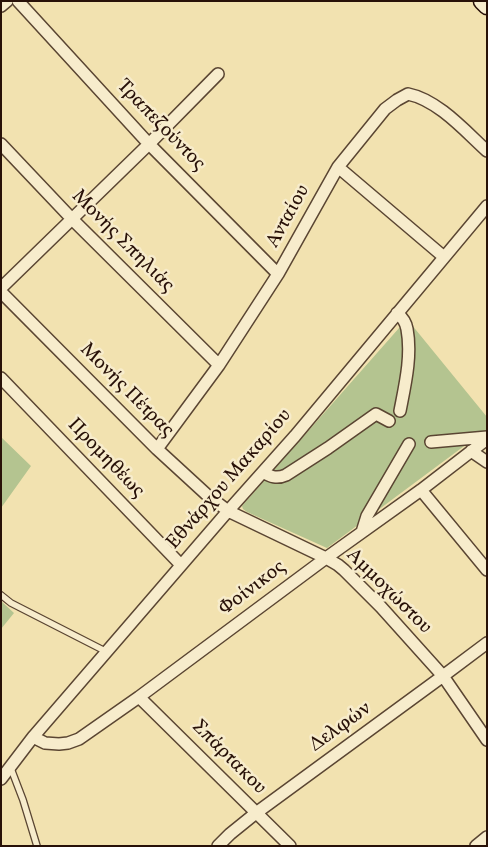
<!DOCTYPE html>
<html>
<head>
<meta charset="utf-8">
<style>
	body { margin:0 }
	#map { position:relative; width:488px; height:847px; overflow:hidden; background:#f2e2b0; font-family:Vollkorn,serif }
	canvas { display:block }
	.frame { position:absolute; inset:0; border:2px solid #281108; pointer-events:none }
</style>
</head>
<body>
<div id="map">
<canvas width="488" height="847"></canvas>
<div class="frame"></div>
</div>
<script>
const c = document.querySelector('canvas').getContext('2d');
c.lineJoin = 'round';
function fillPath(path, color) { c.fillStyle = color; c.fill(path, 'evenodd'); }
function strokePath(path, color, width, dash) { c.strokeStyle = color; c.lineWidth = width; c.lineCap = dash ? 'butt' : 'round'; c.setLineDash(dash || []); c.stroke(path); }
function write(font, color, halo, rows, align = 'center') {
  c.font = font + ' Vollkorn,serif'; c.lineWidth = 5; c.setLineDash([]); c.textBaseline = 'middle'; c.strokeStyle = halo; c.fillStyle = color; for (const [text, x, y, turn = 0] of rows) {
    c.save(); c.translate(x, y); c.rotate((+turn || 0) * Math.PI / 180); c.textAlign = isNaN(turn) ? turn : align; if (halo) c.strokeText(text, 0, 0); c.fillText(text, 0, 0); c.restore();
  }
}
fillPath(new Path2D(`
	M 407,319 L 487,417 L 487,429 L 327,548 L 247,512 L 243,509 L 242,506 Z
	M 1,437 L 31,466 L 1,508 Z
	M 1,601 L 14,613 L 1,629 Z`), '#b4c490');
const lane = new Path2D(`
	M 1,595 L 11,603 L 107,652
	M 10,766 L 23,800 L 37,846`);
const street = new Path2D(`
	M 18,1 L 149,144 L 278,274
	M 1,6 L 7,1
	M 1,144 L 72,219 L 219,365
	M 338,167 L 444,257
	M 1,288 L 149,144 L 218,74
	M 1,292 L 157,449 L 206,494 L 228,511 L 326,558 L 338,565 L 344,570 L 381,607 L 443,676 L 487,740
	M 397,313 C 402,317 406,323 407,329 C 412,356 405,385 400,411
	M 1,378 L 181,565
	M 431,442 L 487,437
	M 157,449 L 219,365 L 278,274 L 338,167 L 385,109 L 397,100 L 408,94 C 438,100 465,131 487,151
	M 471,451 L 487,462
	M 263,472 C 271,477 277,479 286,475 L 328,448 L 376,414 L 389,421
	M 421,490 L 487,570
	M 362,532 L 367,516 L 409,444
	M 139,697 L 290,846
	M 33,737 L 45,743 L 59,744 L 68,743 L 79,739 L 139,697 L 326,558 L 421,490 L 487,439
	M 1,779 L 33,737 L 228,511 L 295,436 L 487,206
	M 218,846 L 230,834 L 256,813 L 443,676 L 487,643
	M 476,846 L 487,837`);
const secondary = new Path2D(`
	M 482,1 L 487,6`);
strokePath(lane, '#5a4532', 8);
strokePath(street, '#5a4532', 14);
strokePath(secondary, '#281108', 19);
strokePath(lane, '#f7eccc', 5.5);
strokePath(street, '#f7eccc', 11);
strokePath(secondary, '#f7eccc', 16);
write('20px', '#281108', '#f7eccc', [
	["Τραπεζούντος",160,126,46],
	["Ανταίου",289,217,-61],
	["Μονής Σπηλιάς",122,242,45],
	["Μονής Πέτρας",126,391,45],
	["Προμηθέως",105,459,46],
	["Εθνάρχου Μακαρίου",230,480,-49],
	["Φοίνικος",253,589,-37],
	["Αμμοχώστου",388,592,45],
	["Δελφών",341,728,-36],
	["Σπάρτακου",228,758,45]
]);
</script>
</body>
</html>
